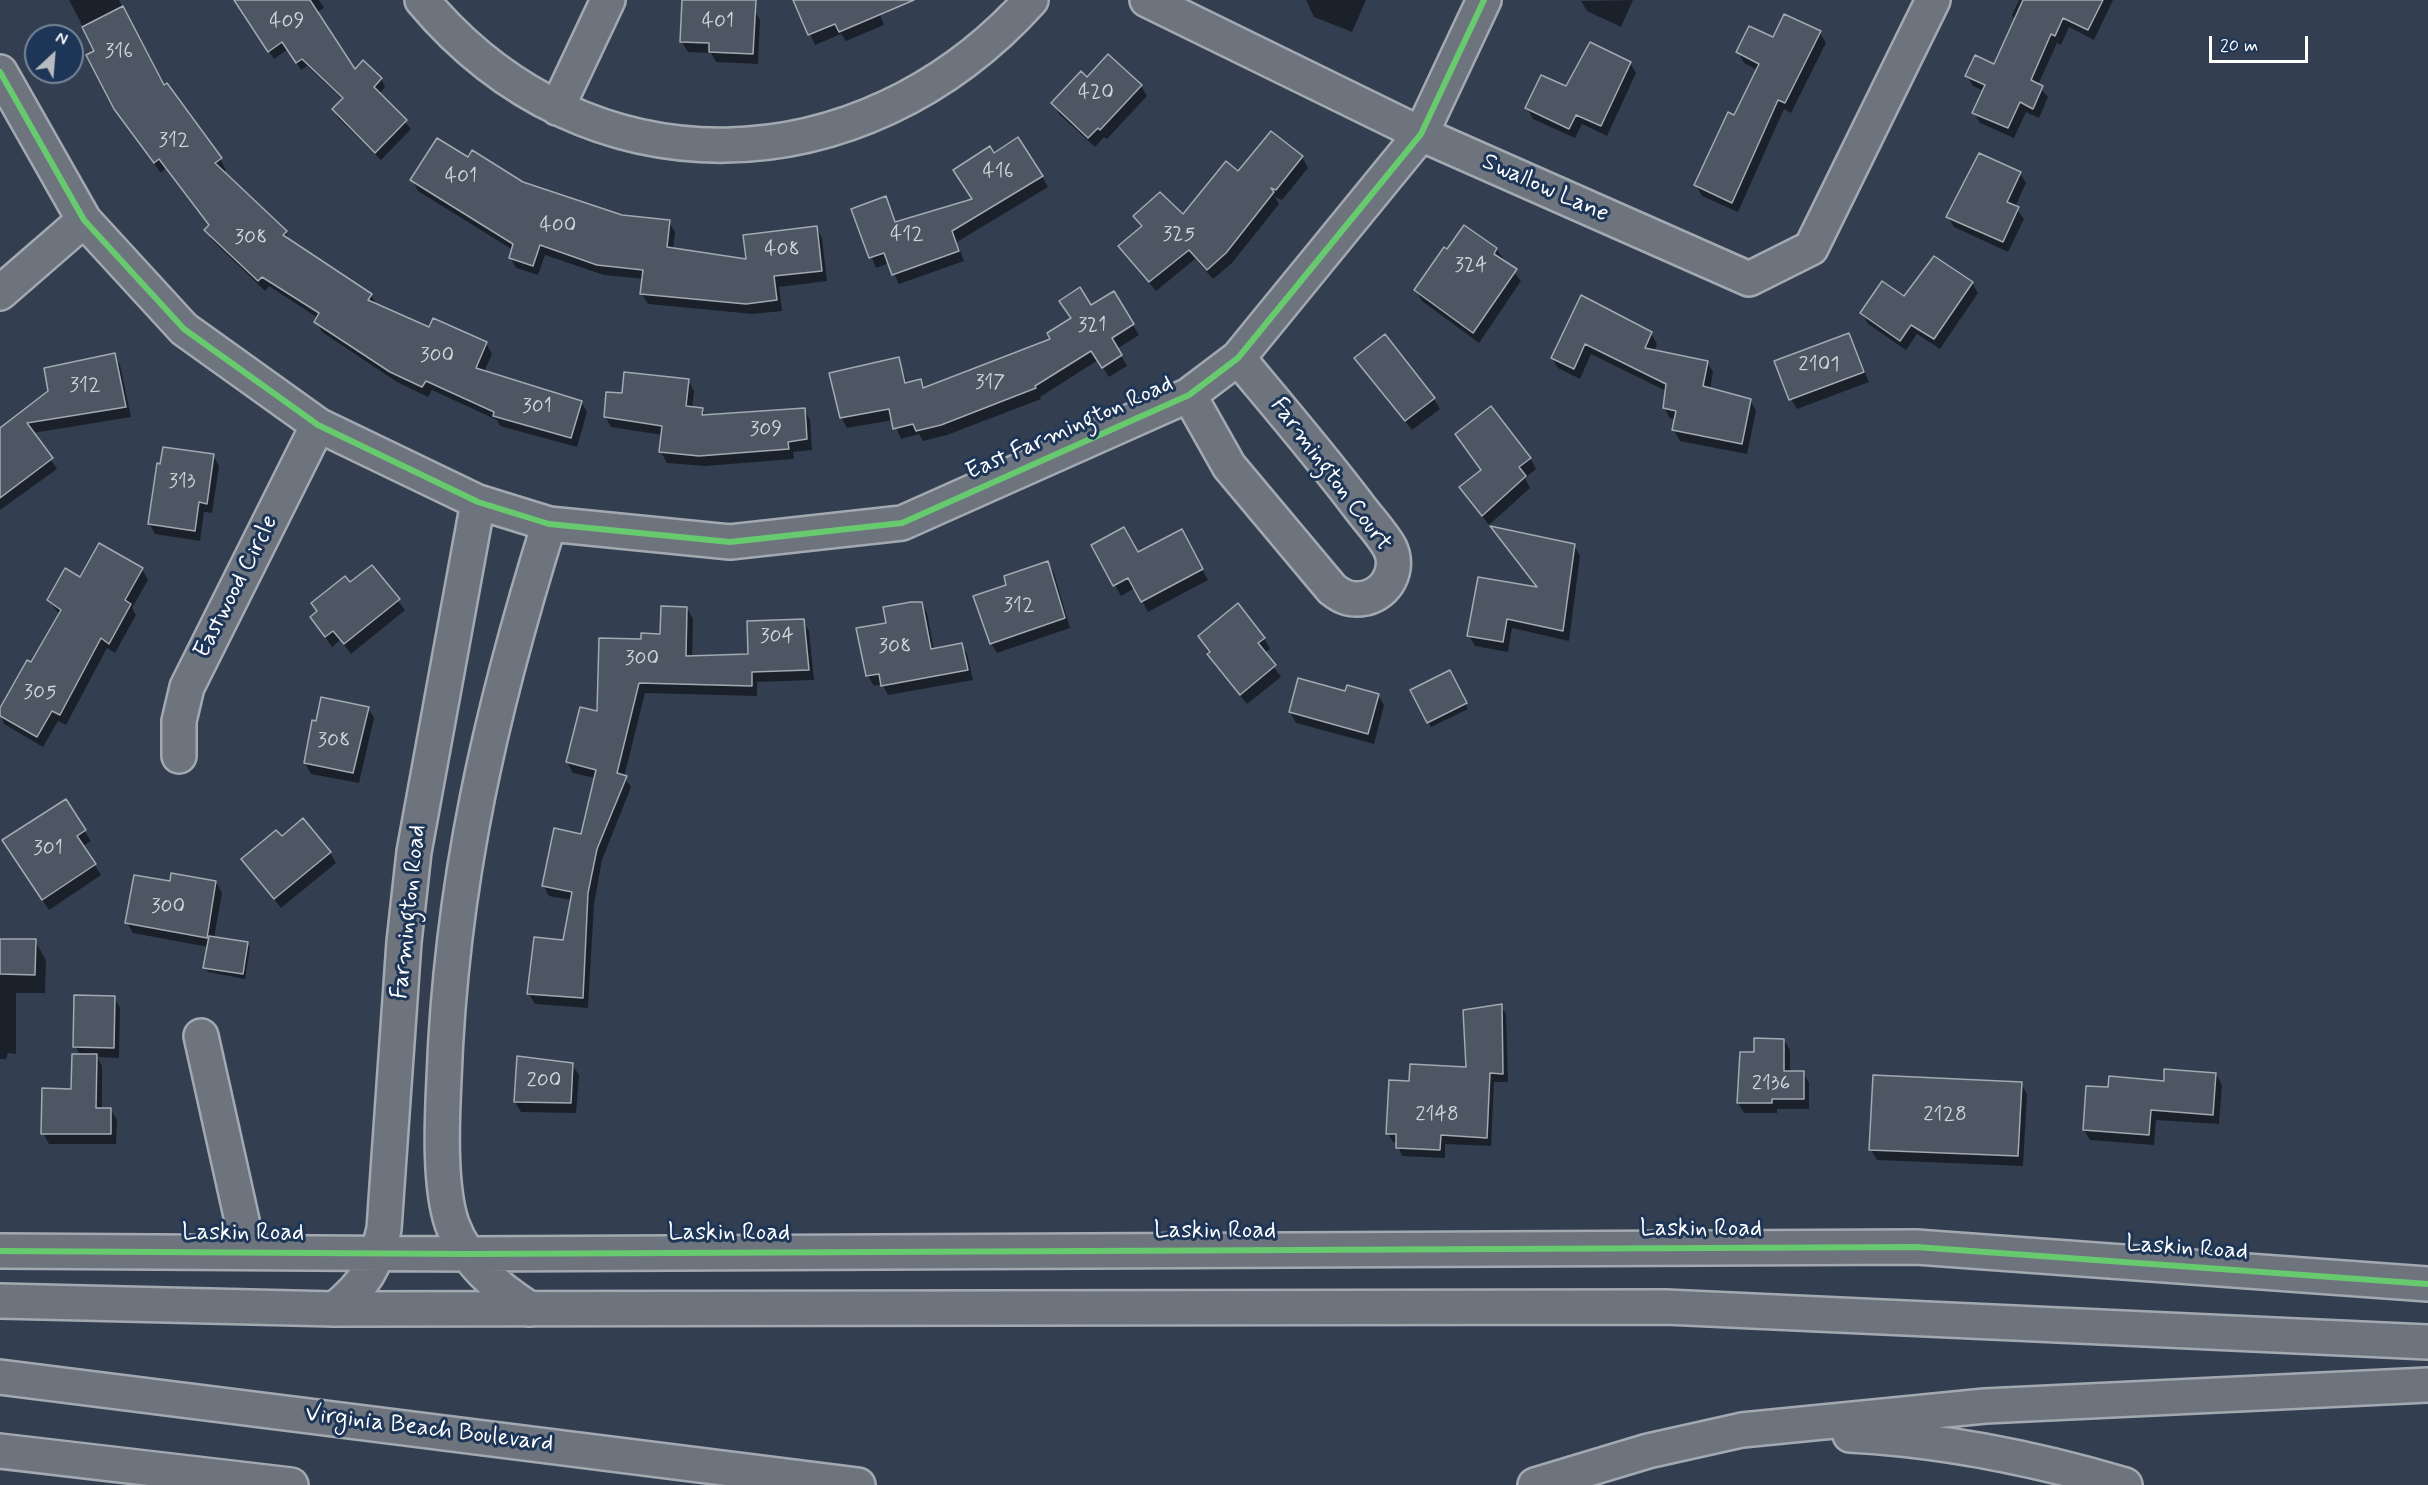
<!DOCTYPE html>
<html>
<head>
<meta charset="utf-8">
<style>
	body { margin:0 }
	#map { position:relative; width:2428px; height:1485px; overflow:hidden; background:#333f51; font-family:Mynerve,sans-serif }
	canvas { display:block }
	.north { position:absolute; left:24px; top:24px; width:60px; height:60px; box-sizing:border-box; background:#1d3557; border:2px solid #77869a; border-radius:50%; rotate:26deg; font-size:16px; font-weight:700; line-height:24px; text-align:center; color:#fff }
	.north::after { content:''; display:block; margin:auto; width:21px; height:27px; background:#b8bcc2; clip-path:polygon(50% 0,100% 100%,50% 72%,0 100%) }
	.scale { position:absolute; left:2209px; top:36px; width:99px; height:27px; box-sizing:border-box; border:3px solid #fff; border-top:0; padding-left:8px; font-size:18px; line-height:21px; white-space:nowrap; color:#fff; -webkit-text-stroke:4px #1d3557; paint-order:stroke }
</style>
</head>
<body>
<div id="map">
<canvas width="2428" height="1485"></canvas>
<div class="north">N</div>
<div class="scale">20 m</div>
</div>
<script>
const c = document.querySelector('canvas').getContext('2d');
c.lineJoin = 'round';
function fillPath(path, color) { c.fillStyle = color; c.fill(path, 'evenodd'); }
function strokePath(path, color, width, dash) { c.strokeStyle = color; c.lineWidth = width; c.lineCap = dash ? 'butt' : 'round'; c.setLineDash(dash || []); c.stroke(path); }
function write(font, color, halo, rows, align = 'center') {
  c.font = font + ' Mynerve,sans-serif'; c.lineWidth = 6; c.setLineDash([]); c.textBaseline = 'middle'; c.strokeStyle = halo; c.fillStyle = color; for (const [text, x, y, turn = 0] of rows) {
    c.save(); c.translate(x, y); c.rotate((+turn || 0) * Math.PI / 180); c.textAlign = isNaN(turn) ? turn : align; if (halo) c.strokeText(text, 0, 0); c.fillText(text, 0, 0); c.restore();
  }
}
fillPath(new Path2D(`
	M 69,0 L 119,0 L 164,86 L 166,85 L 220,159 L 226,170 L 222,173 L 285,232 L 291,242 L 371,295 L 377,305 L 430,329 L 486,343 L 492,354 L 484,372 L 581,402 L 587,412 L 577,447 L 500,426 L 497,420 L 432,390 L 428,397 L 397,382 L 322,332 L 316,322 L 318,318 L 269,286 L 265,291 L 212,240 L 206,230 L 210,226 L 166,168 L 161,173 L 122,120 L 96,52 Z
	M 235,0 L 319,0 L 324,8 L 317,12 L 354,71 L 363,62 L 381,79 L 385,87 L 379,94 L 411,129 L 381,160 L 338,118 L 333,110 L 343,100 L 307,66 L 301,70 L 288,49 L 274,59 Z
	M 684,0 L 731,0 L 754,10 L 760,20 L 758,64 L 716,62 L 711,53 L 688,52 L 682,42 Z
	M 795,0 L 874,0 L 884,25 L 846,41 L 841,34 L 815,45 Z
	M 1306,0 L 1366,0 L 1352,32 L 1314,17 Z
	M 1633,0 L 1621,27 L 1587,11 L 1581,1 Z
	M 2019,0 L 2113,0 L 2094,40 L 2069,27 L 2061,45 L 2057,43 L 2038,85 L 2048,97 L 2039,118 L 2026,112 L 2014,138 L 1980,123 L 1974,113 L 1984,91 L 1973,86 L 1967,76 L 1995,66 L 2015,20 L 2012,15 Z
	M 1820,33 L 1826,43 L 1791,113 L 1784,109 L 1738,212 L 1702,196 L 1696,185 L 1758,70 L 1744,63 L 1738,52 Z
	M 1630,63 L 1636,73 L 1607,136 L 1582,124 L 1575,138 L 1533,119 L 1527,108 L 1566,88 Z
	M 1087,79 L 1141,86 L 1147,96 L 1107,139 L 1104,137 L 1095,147 L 1059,114 L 1053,103 Z
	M 994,155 L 1042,176 L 1048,187 L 957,242 L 964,261 L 899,284 L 889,263 L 876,268 L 853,210 L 885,198 L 896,223 L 973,200 Z
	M 1302,157 L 1308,168 L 1282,200 L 1275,197 L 1279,204 L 1232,263 L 1213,279 L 1195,259 L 1156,291 L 1120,247 L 1142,228 L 1135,217 L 1183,216 L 1239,173 Z
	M 468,159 L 522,184 L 621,217 L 669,222 L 675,232 L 673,249 L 748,261 L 816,227 L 822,238 L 827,281 L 779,287 L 782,311 L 753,314 L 648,304 L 642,294 L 644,279 L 604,275 L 545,255 L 538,275 L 516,268 L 510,257 L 513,250 L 418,191 L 412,180 Z
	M 2020,173 L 2026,183 L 2015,207 L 2024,219 L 2008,252 L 1954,227 L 1948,217 Z
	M 1496,249 L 1521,281 L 1479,343 L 1422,301 L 1416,291 L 1448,251 Z
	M 1972,283 L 1978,293 L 1940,349 L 1917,334 L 1906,350 L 1868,324 L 1862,313 L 1904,298 Z
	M 1113,293 L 1139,335 L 1117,349 L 1127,366 L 1109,377 L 1098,360 L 1040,397 L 1041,399 L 947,435 L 923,441 L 919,434 L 901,439 L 893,420 L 847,428 L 841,417 L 898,358 L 908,384 L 920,381 L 925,389 L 1052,340 L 1091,307 Z
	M 1581,297 L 1651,333 L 1657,344 L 1654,352 L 1707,362 L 1713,372 L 1710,390 L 1750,400 L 1756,411 L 1747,454 L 1680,441 L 1674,430 L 1676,420 L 1670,418 L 1664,408 L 1666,391 L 1591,354 L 1580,379 L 1558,368 L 1552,358 Z
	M 1848,334 L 1869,382 L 1797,409 L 1791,399 Z
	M 114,355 L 120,365 L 131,417 L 33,433 L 57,469 L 0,510 L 0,430 Z
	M 1355,358 L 1434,399 L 1440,409 L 1412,430 Z
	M 688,380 L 694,391 L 692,408 L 702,409 L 706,416 L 804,410 L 810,420 L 812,450 L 793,452 L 794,459 L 705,466 L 667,463 L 661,452 L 662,435 L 611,427 L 605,416 L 623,395 Z
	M 213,455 L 219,466 L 212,513 L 204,512 L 200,541 L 155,534 L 149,523 Z
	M 1530,458 L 1536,469 L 1525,478 L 1530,488 L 1489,525 L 1461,488 Z
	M 1493,528 L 1574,545 L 1580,556 L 1569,641 L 1512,628 L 1508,652 L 1475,646 L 1469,636 L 1538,588 Z
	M 1187,541 L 1208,580 L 1148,612 L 1135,588 L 1121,596 L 1093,545 L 1138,554 Z
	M 1048,563 L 1054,573 L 1070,628 L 997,653 L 991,643 L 1008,586 Z
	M 372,567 L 405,610 L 351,654 L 340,640 L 332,647 L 312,618 Z
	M 142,569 L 148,580 L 132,608 L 136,615 L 115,653 L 107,648 L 66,725 L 58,721 L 43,747 L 4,724 L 0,711 L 60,615 L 48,600 L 81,579 Z
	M 922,603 L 927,613 L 934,650 L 961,644 L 967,654 L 973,680 L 888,695 L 882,684 L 874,686 L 868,676 L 858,629 L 887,624 Z
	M 687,608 L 693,619 L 692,658 L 749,655 L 803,621 L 809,631 L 814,680 L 757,682 L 757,696 L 645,693 L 624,777 L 631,787 L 602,860 L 594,904 L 588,1008 L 535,1004 L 529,994 L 564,942 L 571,900 L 549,896 L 543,885 L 583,835 L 595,778 L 573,773 L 567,762 L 642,640 L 662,635 Z
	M 1199,636 L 1264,638 L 1270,649 L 1264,653 L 1281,677 L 1247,704 L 1215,665 Z
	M 1452,676 L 1468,709 L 1431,727 L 1412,691 Z
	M 1346,693 L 1378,695 L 1384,705 L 1374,744 L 1296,723 L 1290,712 Z
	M 368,708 L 374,718 L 359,783 L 311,774 L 305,763 L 317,722 Z
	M 65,801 L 91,841 L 83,846 L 101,875 L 49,910 L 10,851 Z
	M 282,839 L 330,853 L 336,863 L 281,908 L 243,859 Z
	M 216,882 L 222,893 L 214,938 L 247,943 L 250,948 L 245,979 L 208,972 L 205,968 L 208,947 L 133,933 L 127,923 L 171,883 Z
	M 0,941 L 35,941 L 46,960 L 45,993 L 16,993 L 16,1054 L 8,1053 L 6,1059 L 0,1059 Z
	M 114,997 L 120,1008 L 119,1058 L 97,1057 L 102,1066 L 102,1110 L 111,1110 L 117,1120 L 116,1144 L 49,1144 L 43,1133 L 73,1090 L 80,1055 L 75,1046 Z
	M 1501,1006 L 1506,1014 L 1508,1082 L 1494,1082 L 1491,1146 L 1445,1144 L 1445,1158 L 1402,1156 L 1397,1143 L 1393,1142 L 1388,1133 L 1411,1083 L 1468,1068 Z
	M 1784,1040 L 1790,1050 L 1790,1072 L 1803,1072 L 1809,1083 L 1809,1109 L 1777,1109 L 1777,1113 L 1744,1113 L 1738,1103 L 1755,1054 Z
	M 572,1064 L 579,1075 L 576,1113 L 521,1112 L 515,1102 Z
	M 2216,1074 L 2222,1085 L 2219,1124 L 2156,1120 L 2154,1145 L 2090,1140 L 2084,1130 L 2109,1089 Z
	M 2021,1084 L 2027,1094 L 2023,1166 L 1877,1160 L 1871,1150 Z`), '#0007');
const building = new Path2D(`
	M 234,0 L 310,0 L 355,69 L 363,60 L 382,78 L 374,87 L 407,120 L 375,153 L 332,109 L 343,98 L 302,59 L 296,63 L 282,42 L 268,52 Z
	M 682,0 L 756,0 L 753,54 L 709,52 L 709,43 L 680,42 Z
	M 793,0 L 914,0 L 839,32 L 835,24 L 808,35 Z
	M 2023,0 L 2103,0 L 2088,30 L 2063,18 L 2055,36 L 2051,34 L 2031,80 L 2043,86 L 2033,109 L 2020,102 L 2008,128 L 1972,113 L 1985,85 L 1965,76 L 1975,55 L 1994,64 Z
	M 123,6 L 164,85 L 167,83 L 222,158 L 215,163 L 287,231 L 283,235 L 372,294 L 368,300 L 429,327 L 433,318 L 487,342 L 476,368 L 582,401 L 571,438 L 493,416 L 494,412 L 426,381 L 422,387 L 390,372 L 314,322 L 319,313 L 262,277 L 258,281 L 204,230 L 209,225 L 159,159 L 154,163 L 114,109 L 86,55 L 94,51 L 82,27 Z
	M 1784,14 L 1821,31 L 1785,103 L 1778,100 L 1732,203 L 1694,185 L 1728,112 L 1734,115 L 1759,64 L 1736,52 L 1749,26 L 1773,37 Z
	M 1590,42 L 1631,62 L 1601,126 L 1576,115 L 1569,129 L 1525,108 L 1541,75 L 1566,86 Z
	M 1108,54 L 1142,85 L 1100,130 L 1098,128 L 1088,138 L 1051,103 L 1081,71 L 1087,77 Z
	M 1271,131 L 1303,156 L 1276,190 L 1271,188 L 1274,192 L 1226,253 L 1207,270 L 1189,250 L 1149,282 L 1118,246 L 1142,226 L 1133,216 L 1160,192 L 1183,214 L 1226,161 L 1238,171 Z
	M 1018,137 L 1043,176 L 952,231 L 959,251 L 892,275 L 884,253 L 869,258 L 851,209 L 886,196 L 895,222 L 972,199 L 953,170 L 990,146 L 994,153 Z
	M 437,138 L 468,157 L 472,150 L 523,182 L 622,215 L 670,220 L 667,247 L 746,259 L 743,235 L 817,226 L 822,271 L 774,276 L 777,300 L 746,304 L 640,294 L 643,270 L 597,265 L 540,245 L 533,266 L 509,258 L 513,244 L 410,180 Z
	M 1979,153 L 2021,172 L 2007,202 L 2019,207 L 2003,242 L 1946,217 Z
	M 1464,225 L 1497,248 L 1494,254 L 1517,269 L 1473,333 L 1414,290 L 1444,247 L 1447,249 Z
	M 1934,256 L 1973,282 L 1934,339 L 1911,325 L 1900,341 L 1860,313 L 1882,281 L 1904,296 Z
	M 1080,287 L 1091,305 L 1114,291 L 1134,324 L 1112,338 L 1122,355 L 1102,368 L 1091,351 L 1035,386 L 1036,388 L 941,425 L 916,431 L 913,424 L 893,429 L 889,409 L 840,418 L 829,373 L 899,357 L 905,383 L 921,379 L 923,388 L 1050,339 L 1047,333 L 1071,318 L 1059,301 Z
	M 1581,295 L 1652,332 L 1645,348 L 1708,361 L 1703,386 L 1751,399 L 1742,444 L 1672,430 L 1676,411 L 1663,408 L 1666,384 L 1585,344 L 1574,369 L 1551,358 Z
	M 1849,333 L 1864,372 L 1789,400 L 1774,361 Z
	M 1385,334 L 1435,398 L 1405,421 L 1354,358 Z
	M 115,353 L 126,407 L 27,423 L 53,458 L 0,498 L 0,428 L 48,391 L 44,368 Z
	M 624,372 L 689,379 L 686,406 L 703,408 L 702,415 L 805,408 L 807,439 L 788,442 L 789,449 L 699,456 L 659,452 L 662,426 L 604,417 L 606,392 L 622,393 Z
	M 1491,406 L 1531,458 L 1519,467 L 1526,476 L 1482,516 L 1459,487 L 1481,470 L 1455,434 Z
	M 163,447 L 214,454 L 207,504 L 199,502 L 195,531 L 148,524 L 157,463 L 160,464 Z
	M 1490,526 L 1575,544 L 1563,631 L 1507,619 L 1503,642 L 1467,636 L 1478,577 L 1537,587 Z
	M 1124,527 L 1138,552 L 1182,529 L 1203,569 L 1141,602 L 1128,578 L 1113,586 L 1091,545 Z
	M 99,543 L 143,568 L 125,600 L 131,604 L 109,644 L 101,638 L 60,715 L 52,711 L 37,737 L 0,716 L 0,708 L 27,660 L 31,662 L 61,610 L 47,600 L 65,568 L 80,577 Z
	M 1048,561 L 1065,618 L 990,644 L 973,596 L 1006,585 L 1004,576 Z
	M 372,565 L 400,599 L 344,644 L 333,631 L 325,637 L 310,617 L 317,611 L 311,603 L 345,576 L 350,582 Z
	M 911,602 L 922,602 L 931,649 L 962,643 L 968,670 L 881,686 L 879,674 L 866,676 L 856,628 L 886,623 L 883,607 Z
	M 1238,603 L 1265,638 L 1258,643 L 1276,665 L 1240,695 L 1207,654 L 1210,652 L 1198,636 Z
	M 661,606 L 687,607 L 686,656 L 748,654 L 747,621 L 804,619 L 809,670 L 752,672 L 752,686 L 639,683 L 617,773 L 627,776 L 597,849 L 588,893 L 583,998 L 527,994 L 534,937 L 563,940 L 572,892 L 542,886 L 554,828 L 581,834 L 596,770 L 566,762 L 580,707 L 597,711 L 599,638 L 641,639 L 641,633 L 660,634 Z
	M 1450,670 L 1467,703 L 1427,723 L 1410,690 Z
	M 1298,678 L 1345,691 L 1347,685 L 1379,694 L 1368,734 L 1289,712 Z
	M 321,697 L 369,707 L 353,773 L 304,763 L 312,720 L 316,721 Z
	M 66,799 L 86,830 L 77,836 L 96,864 L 42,900 L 2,840 Z
	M 303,818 L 331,852 L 274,899 L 241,859 L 276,830 L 282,836 Z
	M 171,873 L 216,881 L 207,938 L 125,923 L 134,875 L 170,881 Z
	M 209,936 L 248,942 L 243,974 L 203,968 Z
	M 0,939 L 36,939 L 35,975 L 0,974 Z
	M 74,995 L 115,996 L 114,1048 L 73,1047 Z
	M 1502,1004 L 1503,1074 L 1490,1073 L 1487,1138 L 1441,1135 L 1440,1150 L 1396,1148 L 1396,1134 L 1386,1134 L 1389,1080 L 1409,1081 L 1410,1064 L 1466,1067 L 1463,1010 Z
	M 1754,1038 L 1784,1039 L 1784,1071 L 1804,1071 L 1804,1099 L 1772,1099 L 1772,1103 L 1737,1103 L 1740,1052 L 1754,1052 Z
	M 72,1054 L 97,1054 L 96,1108 L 111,1108 L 111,1134 L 41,1134 L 42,1088 L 71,1089 Z
	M 517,1056 L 573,1063 L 571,1103 L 514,1102 Z
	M 2164,1069 L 2216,1073 L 2213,1115 L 2151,1110 L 2149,1135 L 2083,1130 L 2086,1086 L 2108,1087 L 2109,1076 L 2164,1081 Z
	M 1873,1075 L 2022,1082 L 2018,1156 L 1869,1150 Z`);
fillPath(building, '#4d5764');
strokePath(building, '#a3a9b1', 1.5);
const minor = new Path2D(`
	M 422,0 C 588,199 862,188 1031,0
	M 1147,0 L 1421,134 L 1749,279 L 1811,248 L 1933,0
	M 0,72 L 84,220 L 184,329 L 318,425 L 478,502 L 549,524 L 730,542 L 902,523 L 1189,395 L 1238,358 L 1421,134 L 1484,0
	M 557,108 L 608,0
	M 0,293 L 84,220
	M 1189,395 L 1229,466 L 1332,589 C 1343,598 1352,601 1366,598 C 1387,593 1400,569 1390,548 C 1382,533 1367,518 1357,504 C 1319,454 1278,406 1238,358
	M 179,756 L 179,721 L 187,687 L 318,425
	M 201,1036 L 249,1252
	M 0,1251 L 467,1254 L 1916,1247 L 2428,1284
	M 335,1309 C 365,1284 375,1268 384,1229 L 404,942 L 414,852 L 478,502
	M 530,1309 C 497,1288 466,1262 452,1224 C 439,1186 442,1120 444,1079 C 451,883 491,710 549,524`);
const major = new Path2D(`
	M 0,1301 L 335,1309 L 1666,1307 L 2428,1342
	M 0,1377 L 858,1485
	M 0,1451 L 291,1485`);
const highway = new Path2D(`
	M 1850,1435 C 1945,1440 2034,1458 2125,1485
	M 1535,1485 L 1648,1451 L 1742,1430 L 1985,1406 L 2428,1385`);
strokePath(minor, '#a3a9b1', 38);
strokePath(major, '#a3a9b1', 38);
strokePath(highway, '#a3a9b1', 38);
strokePath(minor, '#6e747e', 33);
strokePath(major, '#6e747e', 33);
strokePath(highway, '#6e747e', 33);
strokePath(new Path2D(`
	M 0,72 L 84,220 L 184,329 L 318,425 L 478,502 L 549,524 L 730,542 L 902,523 L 1189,395 L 1238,358 L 1421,134 L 1484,0
	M 0,1251 L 467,1254 L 1916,1247 L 2428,1284`), '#67ca6e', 6);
write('21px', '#d2d5d8', null, [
	["409",287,23],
	["401",718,23],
	["316",119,53],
	["420",1096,94],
	["312",174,142],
	["416",998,173],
	["401",461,178],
	["400",558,227],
	["412",907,236],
	["325",1179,236],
	["308",251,239],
	["408",782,251],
	["324",1471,267],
	["321",1092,327],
	["300",437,357],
	["2101",1819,366],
	["317",990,384],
	["312",85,387],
	["301",537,408],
	["309",766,431],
	["313",182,483],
	["312",1019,607],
	["304",777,638],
	["308",895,648],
	["300",642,660],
	["305",40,694],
	["308",334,742],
	["301",48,850],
	["300",168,908],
	["200",544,1082],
	["2136",1771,1085],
	["2148",1437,1116],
	["2128",1945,1116]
]);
write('24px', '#fff', '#1d3557', [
	["Swallow Lane",1545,189,24],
	["East Farmington Road",1070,429,-24],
	["Farmington Court",1330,475,53],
	["Eastwood Circle",237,587,-63],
	["Farmington Road",410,912,-84],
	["Laskin Road",1701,1230],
	["Laskin Road",1215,1232],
	["Laskin Road",243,1234],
	["Laskin Road",729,1234],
	["Laskin Road",2187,1249,4],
	["Virginia Beach Boulevard",429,1430,7]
]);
</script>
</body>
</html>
